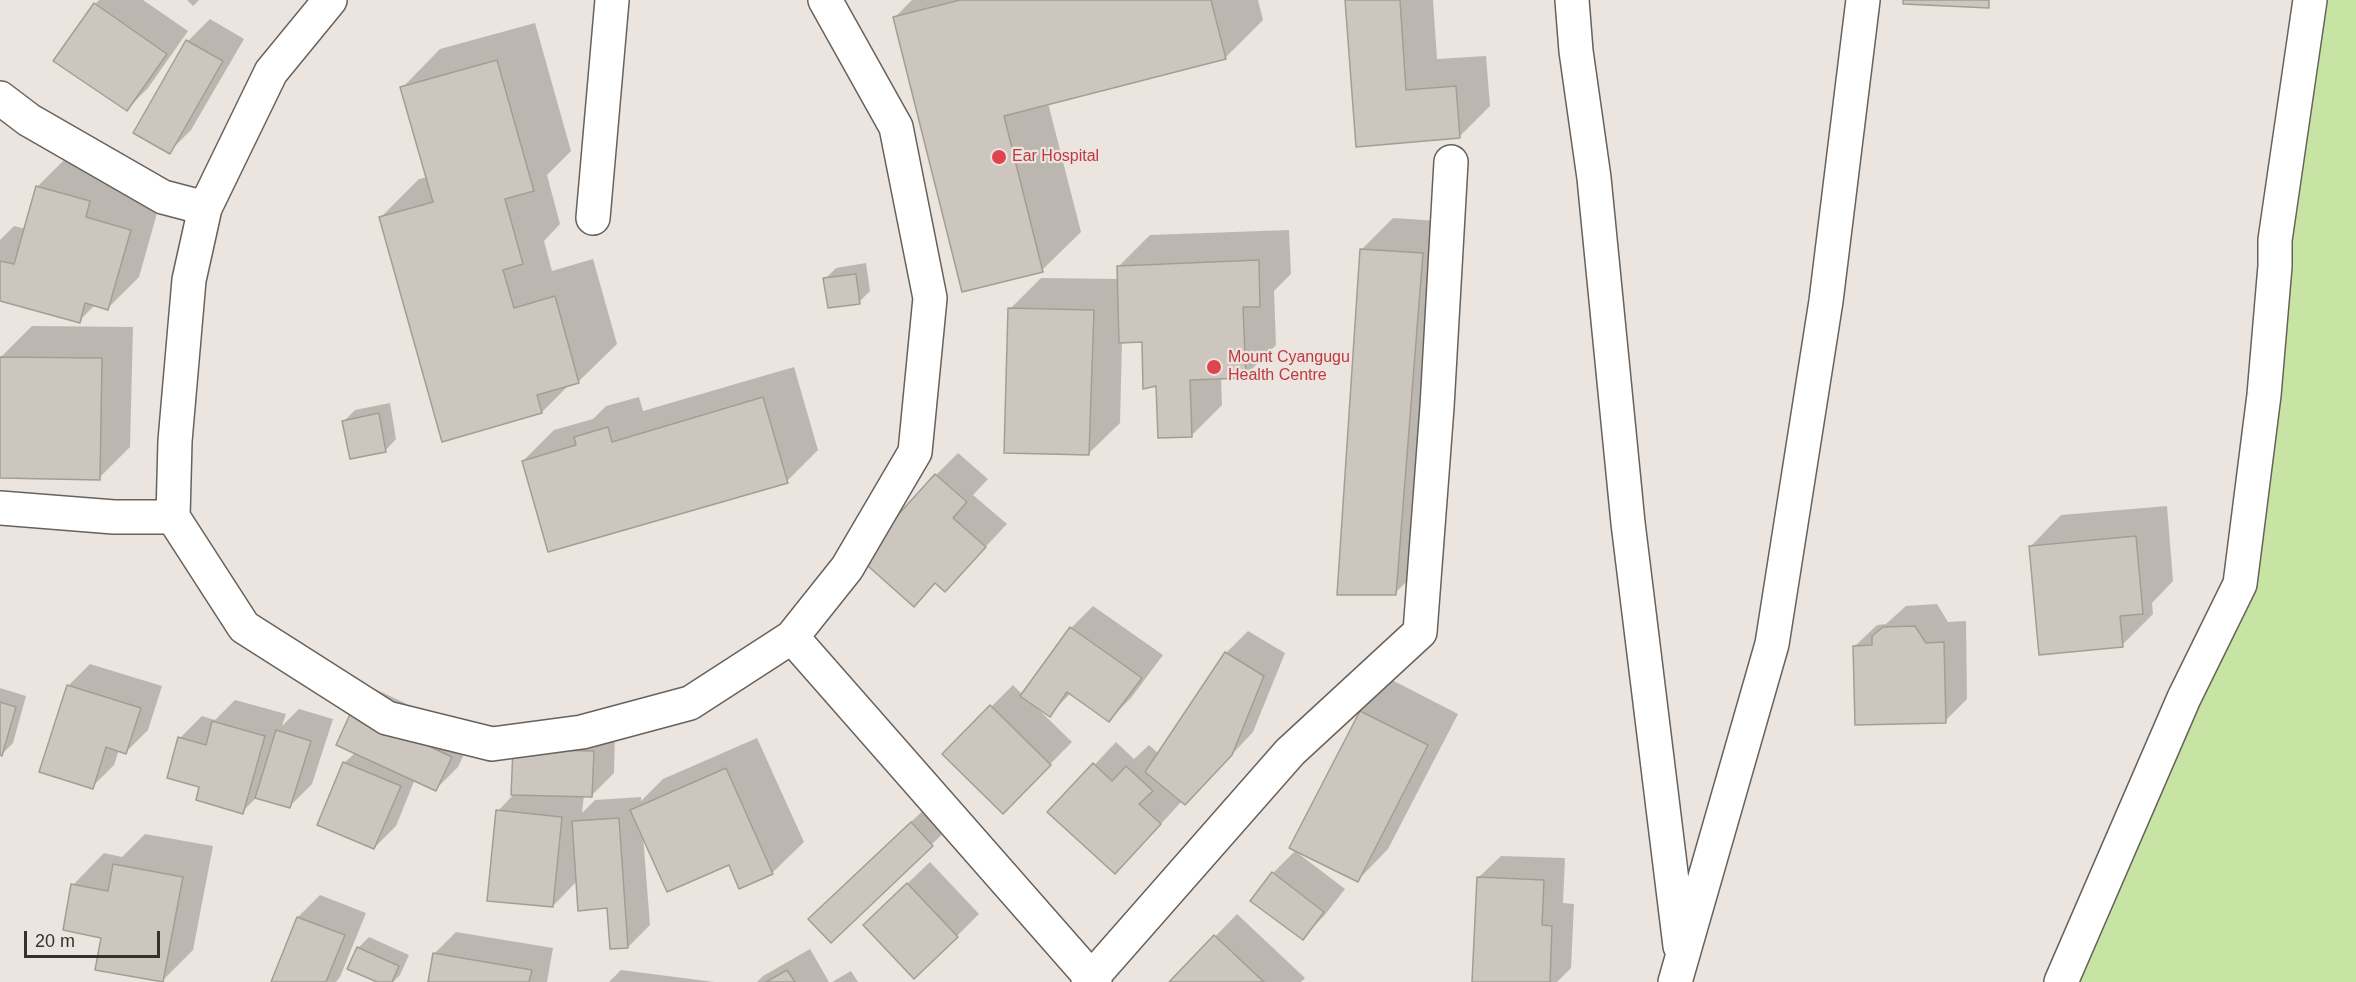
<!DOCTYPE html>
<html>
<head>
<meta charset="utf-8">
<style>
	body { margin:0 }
	#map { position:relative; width:2356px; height:982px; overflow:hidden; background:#ece4de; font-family:Helvetica,sans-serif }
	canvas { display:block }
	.scale { position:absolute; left:24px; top:931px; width:136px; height:27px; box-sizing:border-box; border:3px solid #34312f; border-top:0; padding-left:8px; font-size:18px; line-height:21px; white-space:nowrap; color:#34312f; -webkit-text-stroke:4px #ece4de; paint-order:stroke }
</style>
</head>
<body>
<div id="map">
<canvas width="2356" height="982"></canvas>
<div class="scale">20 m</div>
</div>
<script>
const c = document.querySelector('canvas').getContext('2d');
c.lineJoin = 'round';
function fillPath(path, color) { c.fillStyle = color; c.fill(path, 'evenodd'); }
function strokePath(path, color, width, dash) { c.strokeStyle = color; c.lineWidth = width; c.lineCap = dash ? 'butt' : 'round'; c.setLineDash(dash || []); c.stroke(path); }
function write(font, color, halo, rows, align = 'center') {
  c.font = font + ' Helvetica,sans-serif'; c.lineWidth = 4.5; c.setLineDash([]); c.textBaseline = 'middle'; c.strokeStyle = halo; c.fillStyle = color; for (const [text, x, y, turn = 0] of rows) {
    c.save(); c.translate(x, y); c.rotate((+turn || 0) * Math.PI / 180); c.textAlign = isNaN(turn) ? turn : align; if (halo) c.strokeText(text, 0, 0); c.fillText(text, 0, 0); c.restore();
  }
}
fillPath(new Path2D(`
	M 2310,0 L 2356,0 L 2356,982 L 2061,982 L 2240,584 Z`), '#c8e4a4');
fillPath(new Path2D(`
	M 99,0 L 143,0 L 188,31 L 148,88 L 126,110 L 95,4 Z
	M 187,0 L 199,0 L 193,6 Z
	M 912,0 L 1258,0 L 1263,20 L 1225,58 L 1048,103 L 1081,232 L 1042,270 L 895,17 Z
	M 1347,0 L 1433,0 L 1437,59 L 1486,56 L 1490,106 L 1459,137 L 1358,145 Z
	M 210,19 L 244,39 L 191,130 L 169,152 L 188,41 Z
	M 535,23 L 571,151 L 547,175 L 560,224 L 544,241 L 552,271 L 593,259 L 617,344 L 578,382 L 569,385 L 542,412 L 381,217 L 419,179 L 427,177 L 402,88 L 440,49 Z
	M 68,156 L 161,199 L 139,277 L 108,308 L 96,304 L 79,321 L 0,299 L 0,240 L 14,226 L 26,229 L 37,187 Z
	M 1393,218 L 1454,222 L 1427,562 L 1395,593 L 1362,249 Z
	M 1289,230 L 1291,274 L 1274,291 L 1276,345 L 1245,376 L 1221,377 L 1222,405 L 1191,436 L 1158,384 L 1143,341 L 1122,341 L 1120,423 L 1088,454 L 1010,309 L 1041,278 L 1119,279 L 1118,267 L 1150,235 Z
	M 866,263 L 870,291 L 859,302 L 825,279 L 836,268 Z
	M 32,326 L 133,327 L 130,447 L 99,478 L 0,477 L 1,357 Z
	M 794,367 L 818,450 L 787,481 L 523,461 L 554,430 L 593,419 L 606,406 L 639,397 L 643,411 Z
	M 390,403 L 396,439 L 385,451 L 344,421 L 355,410 Z
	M 958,453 L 988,479 L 973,495 L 1007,524 L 945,590 L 937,582 L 914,605 L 936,475 Z
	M 2167,506 L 2173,581 L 2152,603 L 2153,614 L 2122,645 L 2030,547 L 2061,515 Z
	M 1937,604 L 1948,622 L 1966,621 L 1967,699 L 1945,721 L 1854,647 L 1877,625 L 1886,624 L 1906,606 Z
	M 1093,606 L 1163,655 L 1131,698 L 1109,720 L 1071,693 L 1049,715 L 1038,707 L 1037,708 L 1072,742 L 1003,812 L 944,754 L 1013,685 L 1023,695 L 1071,628 Z
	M 1248,631 L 1285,653 L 1253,732 L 1207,781 L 1182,801 L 1137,850 L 1050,812 L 1116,742 L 1134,759 L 1149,745 L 1159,754 L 1226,653 Z
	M 90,664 L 162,686 L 148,730 L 126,752 L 119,750 L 114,765 L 92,787 L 68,686 Z
	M 1392,680 L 1458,714 L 1388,849 L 1357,881 L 1361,711 Z
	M 0,688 L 26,696 L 13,743 L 2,754 L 0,753 Z
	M 375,689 L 473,735 L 458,767 L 436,789 L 415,779 L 396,826 L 374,848 L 344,763 L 356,752 L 353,711 Z
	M 235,700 L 286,714 L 282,726 L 299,709 L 333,719 L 312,784 L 290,806 L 257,797 L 242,812 L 201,786 L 180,738 L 202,716 L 215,720 Z
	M 615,730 L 614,773 L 592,795 L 584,795 L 582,813 L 595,800 L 641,797 L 641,801 L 663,779 L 757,738 L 804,842 L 772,873 L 730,863 L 643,836 L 650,925 L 628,947 L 608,907 L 577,881 L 553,906 L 498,811 L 515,793 L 515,750 Z
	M 933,801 L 954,823 L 831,941 L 832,897 Z
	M 145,834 L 213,846 L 193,950 L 162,981 L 103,937 L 73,885 L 104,853 L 122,857 Z
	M 1295,851 L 1345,889 L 1324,916 L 1302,938 L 1273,873 Z
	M 1501,856 L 1565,858 L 1563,903 L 1574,904 L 1571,968 L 1557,982 L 1474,982 L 1478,878 Z
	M 930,862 L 979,914 L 957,936 L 887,903 Z
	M 320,895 L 366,913 L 340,977 L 336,982 L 273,982 L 298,917 Z
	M 1237,914 L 1305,978 L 1301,982 L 1171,982 Z
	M 456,932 L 553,948 L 547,982 L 429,982 L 434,954 Z
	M 369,937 L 409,955 L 400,975 L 393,982 L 381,982 L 358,948 Z
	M 810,949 L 829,982 L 757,982 L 763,976 Z
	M 621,970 L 714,982 L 609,982 Z
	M 851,971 L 858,982 L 832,982 Z`), '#0003');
const building = new Path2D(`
	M 960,0 L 1211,0 L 1226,59 L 1004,116 L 1043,272 L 962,292 L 893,17 Z
	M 1345,0 L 1400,0 L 1406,90 L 1456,86 L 1460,138 L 1356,147 Z
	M 1903,0 L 1989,0 L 1989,8 L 1903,4 Z
	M 94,3 L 167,54 L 127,111 L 53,61 Z
	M 186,40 L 223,61 L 170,154 L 133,133 Z
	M 497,60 L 534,191 L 505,199 L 523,264 L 503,270 L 514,308 L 555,296 L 579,383 L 537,395 L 542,413 L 442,442 L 379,217 L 433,202 L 400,87 Z
	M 36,186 L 90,201 L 86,217 L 131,230 L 108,310 L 85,303 L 80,323 L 0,301 L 0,261 L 14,264 Z
	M 1360,249 L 1423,253 L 1396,595 L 1337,595 Z
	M 1259,260 L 1260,307 L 1243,307 L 1246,378 L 1190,380 L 1192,437 L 1158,438 L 1156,386 L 1143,389 L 1142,342 L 1119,343 L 1117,266 Z
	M 856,274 L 860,304 L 828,308 L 823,278 Z
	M 1008,308 L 1094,310 L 1089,455 L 1004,453 Z
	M 0,357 L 102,358 L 100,480 L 0,478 Z
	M 763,397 L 788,483 L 548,552 L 522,461 L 576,445 L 574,437 L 608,427 L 612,442 Z
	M 379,413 L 386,452 L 350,459 L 342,421 Z
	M 935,474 L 967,502 L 953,518 L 986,547 L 945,592 L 935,583 L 914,607 L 859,558 Z
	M 2136,536 L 2143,614 L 2120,616 L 2123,647 L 2039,655 L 2029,546 Z
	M 1915,626 L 1926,643 L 1944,642 L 1946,723 L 1855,725 L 1853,646 L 1872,645 L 1872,636 L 1883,627 Z
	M 1070,627 L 1142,678 L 1109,722 L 1067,692 L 1050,717 L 1020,696 Z
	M 1225,652 L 1264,676 L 1232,755 L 1185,805 L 1145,772 Z
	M 67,685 L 141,708 L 126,754 L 106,747 L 93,789 L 39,772 Z
	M 0,702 L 16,707 L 2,756 L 0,755 Z
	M 990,705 L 1051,765 L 1003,814 L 942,754 Z
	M 352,710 L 452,757 L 436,791 L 336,745 Z
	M 1360,711 L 1428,745 L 1358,882 L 1289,848 Z
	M 212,721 L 265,736 L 243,814 L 196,800 L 199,787 L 167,778 L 178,737 L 206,745 Z
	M 276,730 L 311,741 L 290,808 L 255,798 Z
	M 513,749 L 594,751 L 592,797 L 511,795 Z
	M 343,762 L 401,786 L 374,849 L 317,825 Z
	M 1093,763 L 1112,781 L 1126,766 L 1153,791 L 1139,804 L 1161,824 L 1115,874 L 1047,812 Z
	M 726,768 L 773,874 L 739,889 L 729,865 L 667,892 L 630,810 Z
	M 496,810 L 562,817 L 553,907 L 487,901 Z
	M 619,818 L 628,948 L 610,949 L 607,908 L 578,911 L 572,821 Z
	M 911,822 L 933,846 L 831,943 L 808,919 Z
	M 113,864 L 183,877 L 163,982 L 95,970 L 101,938 L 63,930 L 71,884 L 108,891 Z
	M 1272,872 L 1324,912 L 1303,940 L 1250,901 Z
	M 1477,877 L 1544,880 L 1542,925 L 1552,926 L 1550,982 L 1472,982 Z
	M 907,883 L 958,937 L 914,979 L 863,925 Z
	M 297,917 L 345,935 L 326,982 L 271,982 Z
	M 1214,935 L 1264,982 L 1169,982 Z
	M 357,947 L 399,966 L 392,982 L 377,982 L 347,969 Z
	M 433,953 L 532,970 L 529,982 L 428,982 Z
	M 787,970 L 795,982 L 766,982 Z`);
fillPath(building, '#cdc6bf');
strokePath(building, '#a39d96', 1.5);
const minor = new Path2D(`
	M 330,0 L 271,72 L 205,208 L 189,280 L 175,441 L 173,517 L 244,627 L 387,718 L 492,744 L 582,732 L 690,703 L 792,637 L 847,568 L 915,452 L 930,298 L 896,127 L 825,0
	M 1572,0 L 1576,51 L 1594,178 L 1628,523 L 1680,946
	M 0,98 L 29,120 L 163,197 L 205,208
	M 593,218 L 612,0
	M 0,508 L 114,517 L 173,517
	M 792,637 L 1095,982
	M 1088,982 L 1290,752 L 1420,632 L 1437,407 L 1451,162
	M 1675,982 L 1772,644 L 1826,301 L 1863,0
	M 2061,982 L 2184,698 L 2240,584 L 2264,395 L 2275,266 L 2275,240 L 2310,0`);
strokePath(minor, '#68615c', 36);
strokePath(minor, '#fff', 33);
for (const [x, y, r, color] of [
	[999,157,8,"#e0444e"],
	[1214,367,8,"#e0444e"]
]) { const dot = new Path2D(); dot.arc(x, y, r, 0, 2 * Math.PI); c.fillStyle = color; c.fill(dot); strokePath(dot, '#ece4de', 2); }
write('16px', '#be3a42', '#ece4de', [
	["Ear Hospital",1012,157],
	["Mount Cyangugu",1228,358],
	["Health Centre",1228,376]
], 'left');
</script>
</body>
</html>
